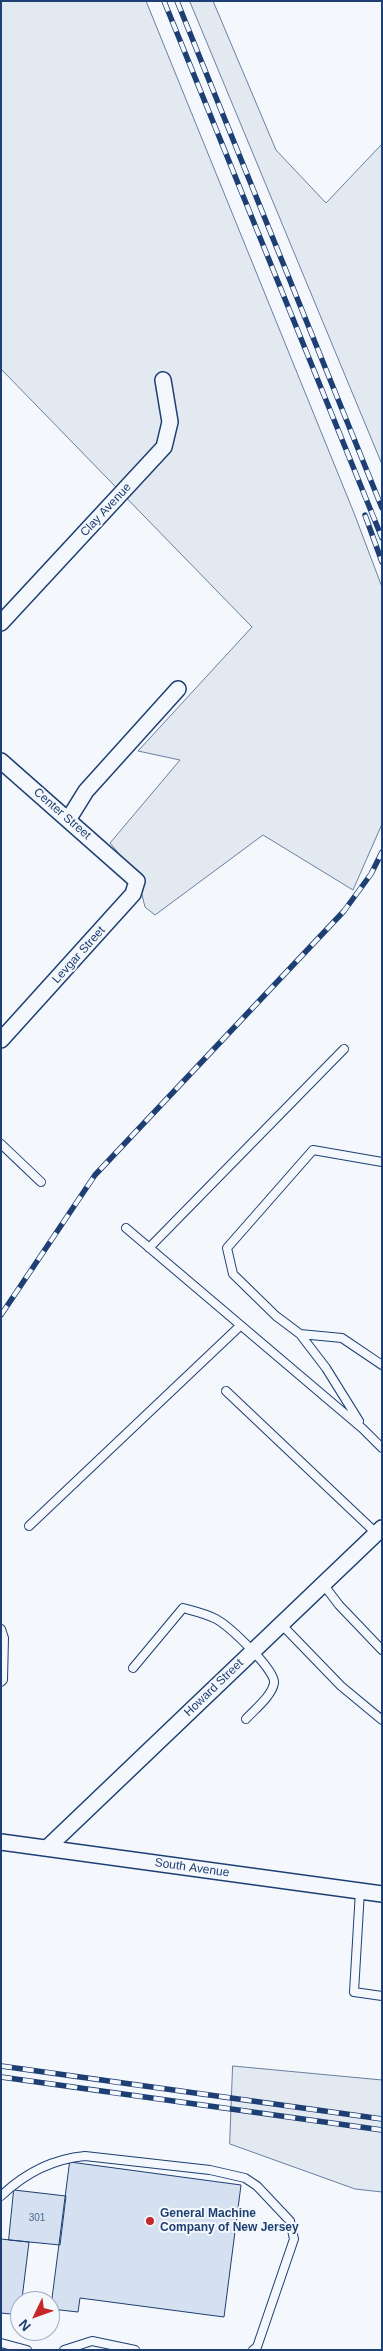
<!DOCTYPE html>
<html>
<head>
<meta charset="utf-8">
<style>
	body { margin:0 }
	#map { position:relative; width:383px; height:2351px; overflow:hidden; background:#f4f7fb; font-family:Arial,sans-serif }
	canvas { display:block }
	.frame { position:absolute; inset:0; border:2px solid #1d3f73; pointer-events:none }
	.north { position:absolute; left:10px; top:2291px; width:50px; height:50px; box-sizing:border-box; background:#f4f7fb; border:1px solid #9eadc5; border-radius:50%; rotate:228deg; font-size:14px; font-weight:700; line-height:20px; text-align:center; color:#1d3f73 }
	.north::after { content:''; display:block; margin:auto; width:18px; height:22px; background:#c62828; clip-path:polygon(50% 0,100% 100%,50% 72%,0 100%) }
</style>
</head>
<body>
<div id="map">
<canvas width="383" height="2351"></canvas>
<div class="frame"></div>
<div class="north">N</div>
</div>
<script>
const c = document.querySelector('canvas').getContext('2d');
c.lineJoin = 'round';
function fillPath(path, color) { c.fillStyle = color; c.fill(path, 'evenodd'); }
function strokePath(path, color, width, dash) { c.strokeStyle = color; c.lineWidth = width; c.lineCap = dash ? 'butt' : 'round'; c.setLineDash(dash || []); c.stroke(path); }
function write(font, color, halo, rows, align = 'center') {
  c.font = font + ' Arial,sans-serif'; c.lineWidth = 4; c.setLineDash([]); c.textBaseline = 'middle'; c.strokeStyle = halo; c.fillStyle = color; for (const [text, x, y, turn = 0] of rows) {
    c.save(); c.translate(x, y); c.rotate((+turn || 0) * Math.PI / 180); c.textAlign = isNaN(turn) ? turn : align; if (halo) c.strokeText(text, 0, 0); c.fillText(text, 0, 0); c.restore();
  }
}
const green = new Path2D(`
	M 1,1 L 146,1 L 354,513 L 382,587 L 382,824 L 353,890 L 263,835 L 155,915 L 145,907 L 137,875 L 110,843 L 180,760 L 138,751 L 252,627 L 1,369 Z
	M 190,1 L 213,1 L 276,150 L 326,203 L 382,144 L 382,464 Z
	M 233,2066 L 382,2080 L 382,2192 L 355,2189 L 230,2144 Z`);
fillPath(green, '#e3e9f0');
strokePath(green, '#687fa3', 1);
const building = new Path2D(`
	M 70,2162 L 241,2185 L 224,2317 L 80,2298 L 78,2312 L 51,2309 Z
	M 14,2190 L 66,2196 L 60,2245 L 9,2240 Z
	M 1,2239 L 29,2242 L 20,2315 L 1,2313 Z`);
fillPath(building, '#d5e0f0');
strokePath(building, '#1d3f73', 1);
const service = new Path2D(`
	M 1,1144 L 41,1182
	M 382,1162 L 313,1150 L 227,1248 L 233,1274 L 276,1316 L 300,1334 L 342,1338 L 382,1365
	M 126,1228 L 363,1429 L 382,1448
	M 149,1248 L 344,1049
	M 300,1334 L 326,1368 L 359,1421
	M 226,1391 L 376,1533
	M 29,1526 L 240,1326
	M 323,1584 L 339,1605 L 382,1650
	M 281,1624 L 341,1686 L 382,1720
	M 1,1629 L 4,1638 L 3,1680 L 1,1682
	M 133,1668 L 183,1608 C 194,1611 207,1614 216,1619 C 229,1626 276,1670 274,1683 C 272,1696 254,1710 246,1719
	M 360,1891 L 354,1992 L 382,1996
	M 1,2196 C 24,2174 53,2159 85,2156 L 210,2170 L 245,2178 L 257,2186 L 290,2221 L 294,2239 L 257,2347 L 253,2350
	M 1,2343 L 27,2350
	M 64,2350 L 92,2341 L 135,2350`);
const minor = new Path2D(`
	M 1,623 L 164,447 L 170,422 L 163,380
	M 1,761 L 137,881 L 133,894 L 1,1040
	M 68,820 L 86,791 L 178,689
	M 1,1842 L 382,1894
	M 47,1848 L 382,1528`);
strokePath(service, '#1d3f73', 10);
strokePath(minor, '#1d3f73', 18);
strokePath(service, '#f4f7fb', 8);
strokePath(minor, '#f4f7fb', 15);
const rail = new Path2D(`
	M 164,1 L 382,538
	M 177,1 L 382,508
	M 365,515 L 382,562
	M 1,1315 L 95,1175 L 344,911 L 371,874 L 382,852
	M 1,2066 L 382,2119
	M 1,2077 L 382,2130`);
strokePath(rail, '#1d3f73', 5.5);
strokePath(rail, '#f4f7fb', 4, [11]);
for (const [x, y, r, color] of [
	[150,2221,5,"#c62828"]
]) { const dot = new Path2D(); dot.arc(x, y, r, 0, 2 * Math.PI); c.fillStyle = color; c.fill(dot); strokePath(dot, '#f4f7fb', 2); }
write('10px', '#4b6792', null, [
	["301",37,2218]
]);
write('12px', '#1d3f73', '#f4f7fb', [
	["Clay Avenue",106,510,-47],
	["Center Street",62,814,41],
	["Levgar Street",79,955,-48],
	["Howard Street",214,1688,-44],
	["South Avenue",192,1868,8]
]);
write('bold 12px', '#1d3f73', '#f4f7fb', [
	["General Machine",160,2214],
	["Company of New Jersey",160,2228]
], 'left');
</script>
</body>
</html>
